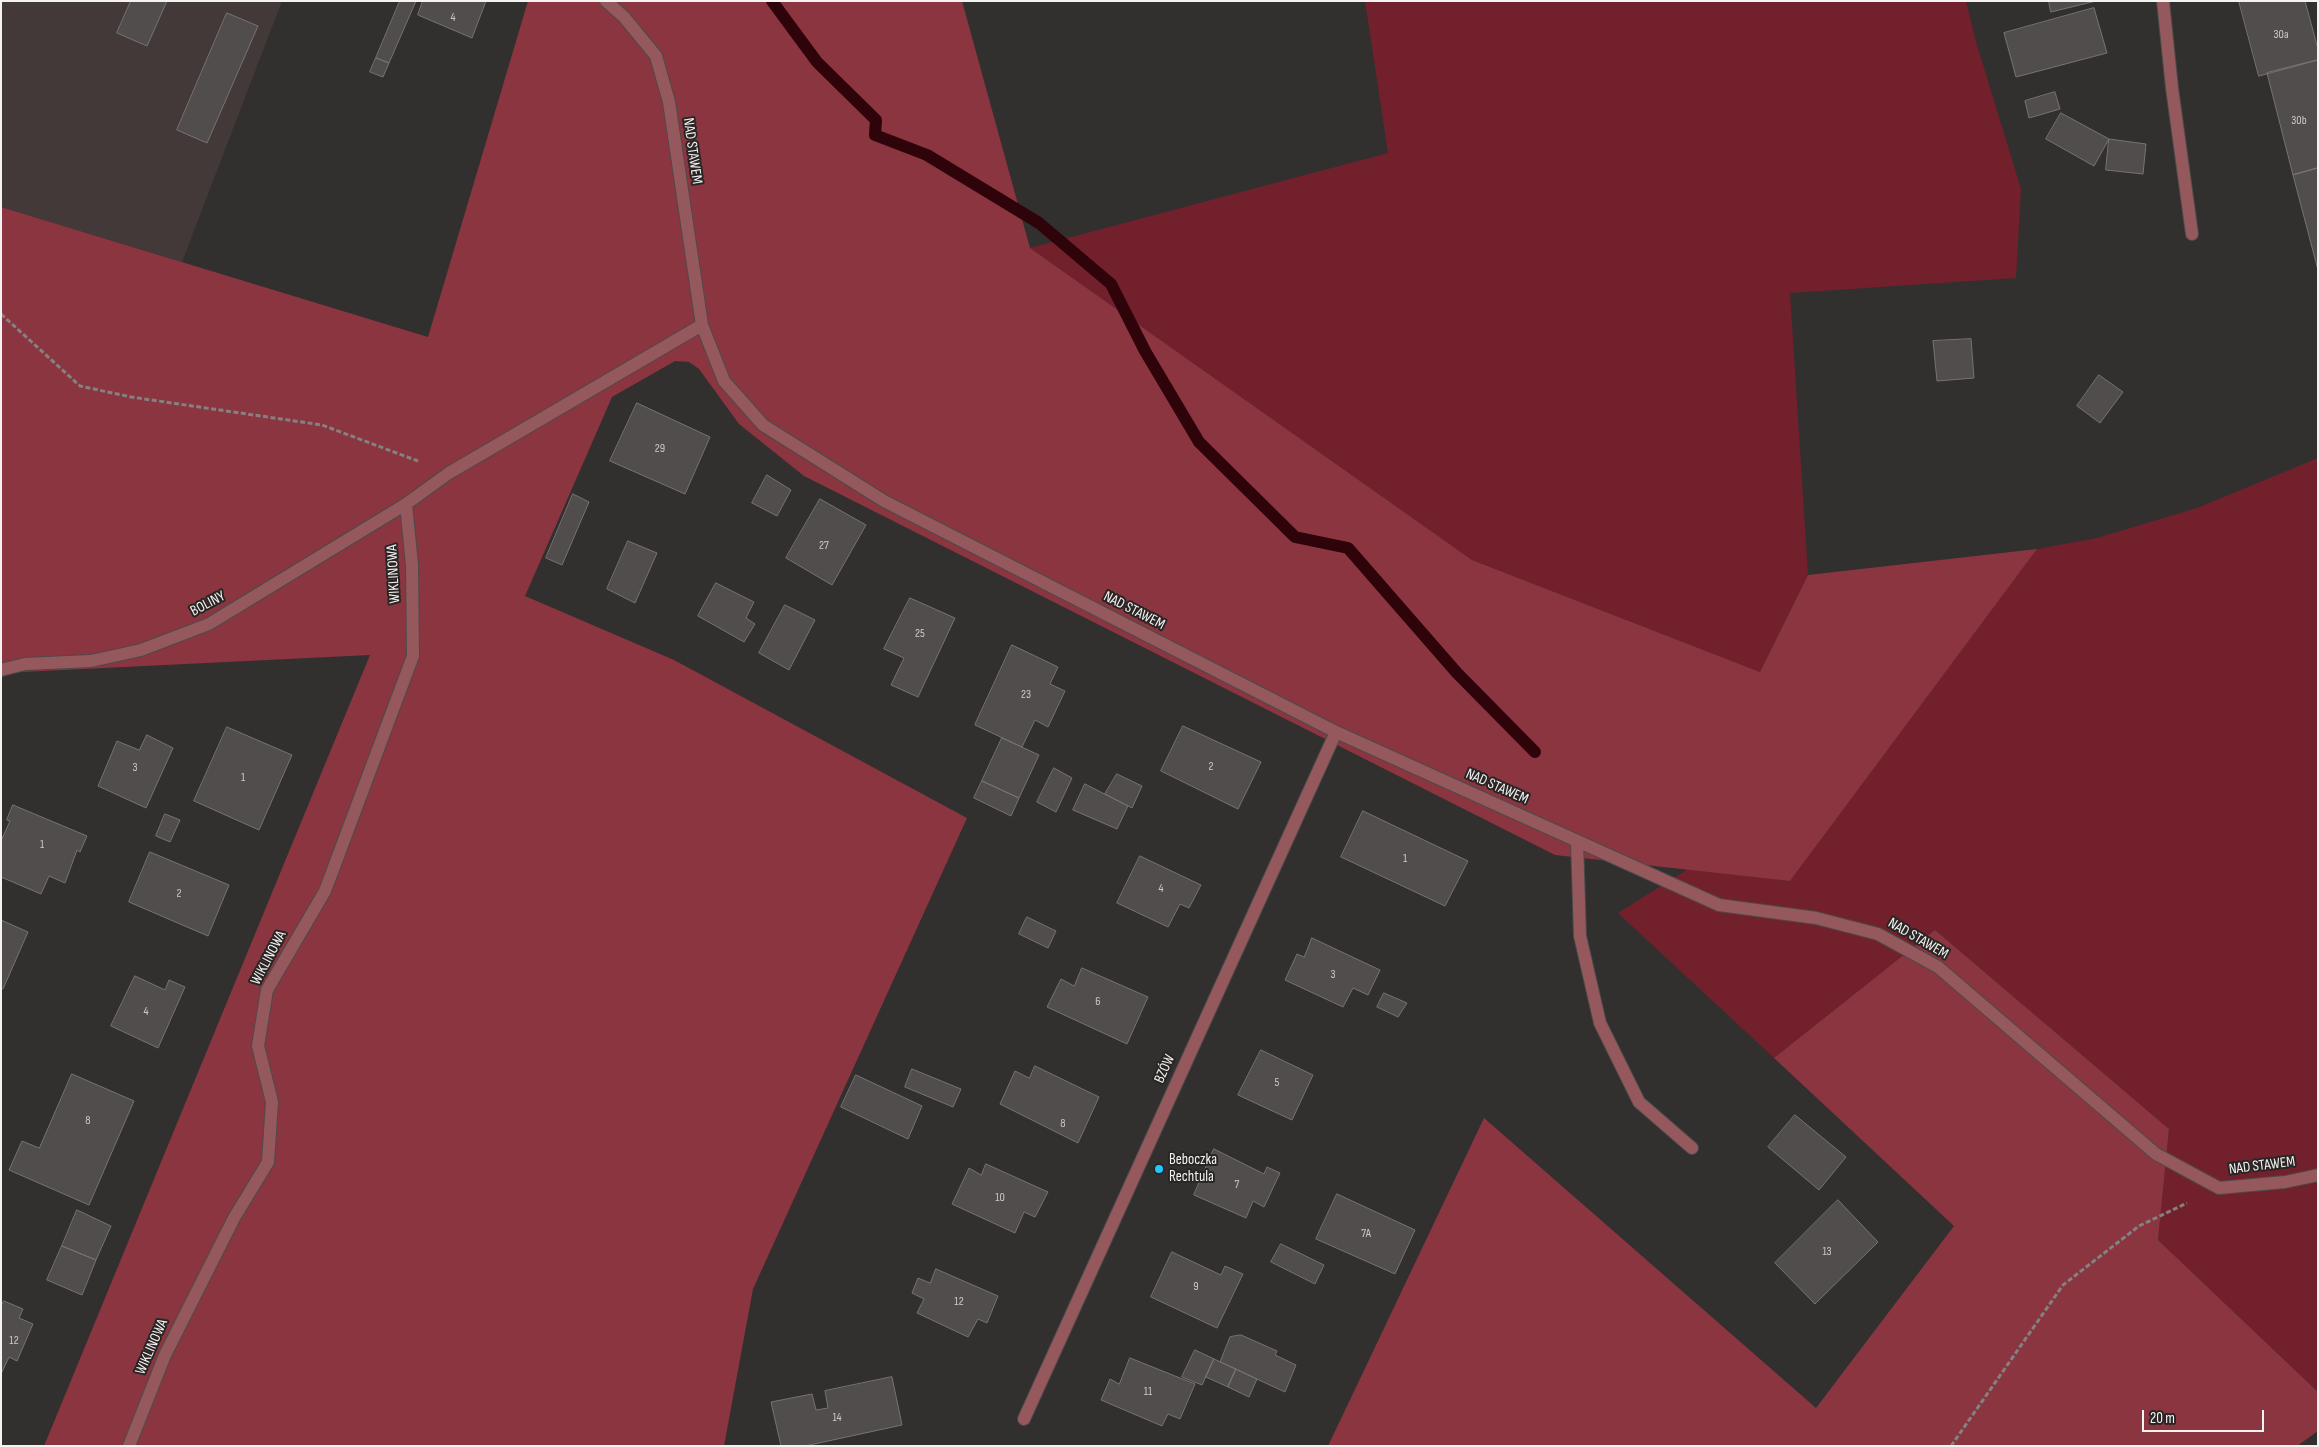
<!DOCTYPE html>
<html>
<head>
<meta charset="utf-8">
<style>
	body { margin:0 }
	#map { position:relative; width:2319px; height:1447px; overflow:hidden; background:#322f2f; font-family:"Sofia Sans Condensed",sans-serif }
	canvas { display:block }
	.frame { position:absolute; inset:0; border:2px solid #f5f2f2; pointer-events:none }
	.scale { position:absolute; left:2142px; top:1410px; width:122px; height:22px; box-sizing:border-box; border:2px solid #f5f2f2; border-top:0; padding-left:6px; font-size:15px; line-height:18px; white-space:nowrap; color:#f5f2f2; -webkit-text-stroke:4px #292525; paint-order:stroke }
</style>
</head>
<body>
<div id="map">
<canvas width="2319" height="1447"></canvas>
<div class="frame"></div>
<div class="scale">20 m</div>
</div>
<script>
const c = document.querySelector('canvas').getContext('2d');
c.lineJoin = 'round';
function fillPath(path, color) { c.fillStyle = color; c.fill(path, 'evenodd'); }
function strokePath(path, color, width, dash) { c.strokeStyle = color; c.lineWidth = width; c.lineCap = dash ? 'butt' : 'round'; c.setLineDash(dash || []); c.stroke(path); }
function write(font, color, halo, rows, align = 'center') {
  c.font = font + ' "Sofia Sans Condensed",sans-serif'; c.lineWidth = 4; c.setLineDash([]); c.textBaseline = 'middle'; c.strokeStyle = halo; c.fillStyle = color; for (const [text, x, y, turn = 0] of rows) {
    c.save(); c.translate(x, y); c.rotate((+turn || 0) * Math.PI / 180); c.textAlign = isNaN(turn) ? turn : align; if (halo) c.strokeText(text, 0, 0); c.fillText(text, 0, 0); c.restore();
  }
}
fillPath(new Path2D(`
	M 1,1 L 282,1 L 182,262 L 1,207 Z`), '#433939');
fillPath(new Path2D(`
	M 1365,1 L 1966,1 L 1976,42 L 2021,189 L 2016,278 L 1790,293 L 1808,575 L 1760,672 L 1472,560 L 1030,248 L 1388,153 Z
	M 2318,458 L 2318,1392 L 2158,1240 L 2169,1129 L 1935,930 L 1774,1058 L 1618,913 L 1688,869 L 1790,881 L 2037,549 L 2097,538 L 2197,508 Z`), '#73202d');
fillPath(new Path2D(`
	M 528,1 L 962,1 L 1030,248 L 1472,560 L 1760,672 L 1808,575 L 2037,549 L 1790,881 L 1555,855 L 804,476 L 739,424 L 699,369 L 689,362 L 675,361 L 612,397 L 525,596 L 674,660 L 967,818 L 753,1289 L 724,1446 L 44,1446 L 370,655 L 1,673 L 1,207 L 428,337 Z
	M 1935,930 L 2169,1129 L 2158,1240 L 2318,1392 L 2318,1431 L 2297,1446 L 1328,1446 L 1484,1118 L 1816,1408 L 1954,1226 L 1774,1058 Z`), '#8b3540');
strokePath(new Path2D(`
	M 772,1 L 817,62 L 876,120 L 875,135 L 927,155 L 1039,223 L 1111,284 L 1145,351 L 1199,442 L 1295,537 L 1348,548 L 1457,673 L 1535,752`), '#2e030a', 12);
const building = new Path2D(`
	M 131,1 L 167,1 L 147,46 L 117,33 Z
	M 400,1 L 416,1 L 389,63 L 376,58 Z
	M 423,1 L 486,1 L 472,38 L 418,15 Z
	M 2049,1 L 2096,1 L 2051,12 Z
	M 2239,1 L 2305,1 L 2318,49 L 2318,60 L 2259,76 Z
	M 2094,8 L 2107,53 L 2016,77 L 2004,33 Z
	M 227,13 L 258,26 L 207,143 L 177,130 Z
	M 376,58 L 389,63 L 383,77 L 370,72 Z
	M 2318,60 L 2318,168 L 2293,175 L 2267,73 Z
	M 2055,92 L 2060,109 L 2029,118 L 2025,101 Z
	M 2061,113 L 2109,139 L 2094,166 L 2046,139 Z
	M 2109,139 L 2146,144 L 2143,174 L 2106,170 Z
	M 2318,168 L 2318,270 L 2293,175 Z
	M 1971,339 L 1974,378 L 1937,381 L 1933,341 Z
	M 2099,375 L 2123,392 L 2100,423 L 2077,406 Z
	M 637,403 L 710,437 L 685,494 L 610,461 Z
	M 767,475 L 791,490 L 777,516 L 752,503 Z
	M 573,494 L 589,502 L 562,565 L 546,558 Z
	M 820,499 L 866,525 L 832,585 L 786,558 Z
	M 628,541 L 657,553 L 635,603 L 607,589 Z
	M 716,583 L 754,602 L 746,618 L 755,624 L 744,642 L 698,616 Z
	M 910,598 L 955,618 L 918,697 L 891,685 L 904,658 L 884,649 Z
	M 785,605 L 815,620 L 789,670 L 759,653 Z
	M 1012,645 L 1058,667 L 1050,684 L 1065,691 L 1048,727 L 1035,720 L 1022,747 L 975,725 Z
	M 1183,726 L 1261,762 L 1238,809 L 1161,771 Z
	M 227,727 L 292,755 L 259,830 L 194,801 Z
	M 147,735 L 173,748 L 146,808 L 98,786 L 117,741 L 139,750 Z
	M 1002,738 L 1039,755 L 1019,798 L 982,781 Z
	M 1054,768 L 1072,778 L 1056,812 L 1037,802 Z
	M 1117,774 L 1142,786 L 1132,808 L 1105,794 Z
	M 982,781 L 1019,798 L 1011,816 L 974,798 Z
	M 1085,784 L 1128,806 L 1117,829 L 1073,810 Z
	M 13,805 L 87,836 L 80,852 L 77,850 L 65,883 L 49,876 L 41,894 L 1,877 L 1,841 L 10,821 L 7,820 Z
	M 1363,811 L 1468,861 L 1445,906 L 1341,857 Z
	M 165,814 L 180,820 L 170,842 L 156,836 Z
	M 150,852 L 229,885 L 208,936 L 129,902 Z
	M 1140,856 L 1201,885 L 1189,908 L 1180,904 L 1168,927 L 1117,903 Z
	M 1027,917 L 1056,931 L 1048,948 L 1019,934 Z
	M 1,920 L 28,932 L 3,989 L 1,988 Z
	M 1312,938 L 1380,970 L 1368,995 L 1353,988 L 1343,1007 L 1285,980 L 1297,954 L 1304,957 Z
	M 1082,968 L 1148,997 L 1127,1044 L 1047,1007 L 1061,979 L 1074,986 Z
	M 135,976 L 165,990 L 169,980 L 185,987 L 158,1048 L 111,1026 Z
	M 1384,993 L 1407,1003 L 1398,1017 L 1377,1007 Z
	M 1261,1050 L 1313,1075 L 1292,1120 L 1238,1095 Z
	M 1035,1066 L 1099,1097 L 1078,1143 L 1000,1104 L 1015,1071 L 1029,1078 Z
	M 912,1069 L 961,1089 L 953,1107 L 905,1087 Z
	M 72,1074 L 134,1101 L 89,1205 L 9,1170 L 22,1141 L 39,1148 Z
	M 856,1075 L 922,1106 L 908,1139 L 841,1107 Z
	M 1795,1115 L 1846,1157 L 1819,1190 L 1768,1147 Z
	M 1214,1149 L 1264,1174 L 1267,1167 L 1280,1173 L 1264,1207 L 1253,1201 L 1246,1218 L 1194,1195 Z
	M 986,1164 L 1048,1192 L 1035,1217 L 1024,1212 L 1015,1233 L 952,1204 L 969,1168 L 981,1175 Z
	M 1337,1194 L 1415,1230 L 1395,1274 L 1316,1239 Z
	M 1838,1200 L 1878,1242 L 1815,1304 L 1775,1263 Z
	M 77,1210 L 111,1226 L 96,1260 L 62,1246 Z
	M 1281,1244 L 1324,1265 L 1315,1284 L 1271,1262 Z
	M 62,1246 L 96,1260 L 82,1295 L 47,1280 Z
	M 1172,1252 L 1221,1275 L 1225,1266 L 1243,1274 L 1217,1328 L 1151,1297 Z
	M 936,1269 L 998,1296 L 987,1323 L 978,1319 L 968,1337 L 917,1313 L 924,1299 L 912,1293 L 918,1278 L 930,1283 Z
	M 4,1301 L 23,1309 L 19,1318 L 33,1324 L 17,1361 L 9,1357 L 1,1374 L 1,1306 Z
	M 1241,1335 L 1277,1351 L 1275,1355 L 1296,1365 L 1285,1392 L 1220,1362 L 1230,1337 Z
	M 1195,1350 L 1214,1359 L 1202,1385 L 1182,1377 Z
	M 1130,1358 L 1195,1384 L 1180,1419 L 1168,1414 L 1162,1426 L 1101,1400 L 1110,1379 L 1119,1384 Z
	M 1214,1359 L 1236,1369 L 1228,1387 L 1206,1377 Z
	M 1236,1369 L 1257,1379 L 1249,1397 L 1228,1387 Z
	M 892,1377 L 902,1425 L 805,1446 L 781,1446 L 771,1402 L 812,1394 L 816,1410 L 828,1408 L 825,1391 Z`);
fillPath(building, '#514d4d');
strokePath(building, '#787373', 1);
const service = new Path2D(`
	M 2163,1 L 2172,88 L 2192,234`);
const minor = new Path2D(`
	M 606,1 L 624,17 L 656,56 L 669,102 L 702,325 L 724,381 L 763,425 L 884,501 L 1336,732 L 1719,905 L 1816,918 L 1878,934 L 1938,967 L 2156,1154 L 2219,1188 L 2285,1182 L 2318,1175
	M 1,670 L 25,664 L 91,661 L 141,650 L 209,624 L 406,504 L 449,473 L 702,325
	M 1577,841 L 1580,936 L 1600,1023 L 1639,1102 L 1692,1148
	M 1024,1419 L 1336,732
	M 129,1446 L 165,1355 L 234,1218 L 268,1162 L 272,1102 L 258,1046 L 267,990 L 325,891 L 413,656 L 412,565 L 406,504`);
strokePath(service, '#4d4a4a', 14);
strokePath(minor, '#4d4a4a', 14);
strokePath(new Path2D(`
	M 1,314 L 80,386 L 131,397 L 322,425 L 418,461
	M 1951,1446 L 2063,1285 L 2139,1226 L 2187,1203`), '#848181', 3, [5, 2.5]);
strokePath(service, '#95595d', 12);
strokePath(minor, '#95595d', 12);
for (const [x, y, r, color] of [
	[1159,1169,5,"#1ec9fd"]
]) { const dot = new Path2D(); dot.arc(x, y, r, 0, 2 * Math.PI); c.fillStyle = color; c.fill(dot); strokePath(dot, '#292525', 2); }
write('12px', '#ccc9c9', null, [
	["4",453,18],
	["30a",2281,35],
	["30b",2299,121],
	["29",660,449],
	["27",824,546],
	["25",920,634],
	["23",1026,695],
	["2",1211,767],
	["3",135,768],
	["1",243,778],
	["1",42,845],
	["1",1405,859],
	["4",1161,889],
	["2",179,894],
	["3",1333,975],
	["6",1098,1002],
	["4",146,1012],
	["5",1277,1083],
	["8",88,1121],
	["8",1063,1124],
	["7",1237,1185],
	["10",1000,1198],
	["7A",1366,1234],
	["13",1827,1252],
	["9",1196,1287],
	["12",959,1302],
	["12",14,1341],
	["11",1148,1392],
	["14",837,1418]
]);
write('15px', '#f5f2f2', '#292525', [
	["NAD STAWEM",692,151,82],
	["WIKLINOWA",394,574,-93],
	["BOLINY",208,604,-28],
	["NAD STAWEM",1134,611,27],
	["NAD STAWEM",1497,787,24],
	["NAD STAWEM",1918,939,30],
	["WIKLINOWA",269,958,-62],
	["BZÓW",1165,1069,-66],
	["NAD STAWEM",2262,1166,-7],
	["WIKLINOWA",152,1347,-66]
]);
write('15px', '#f5f2f2', '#292525', [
	["Beboczka",1169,1160],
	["Rechtula",1169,1177]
], 'left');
</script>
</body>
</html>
